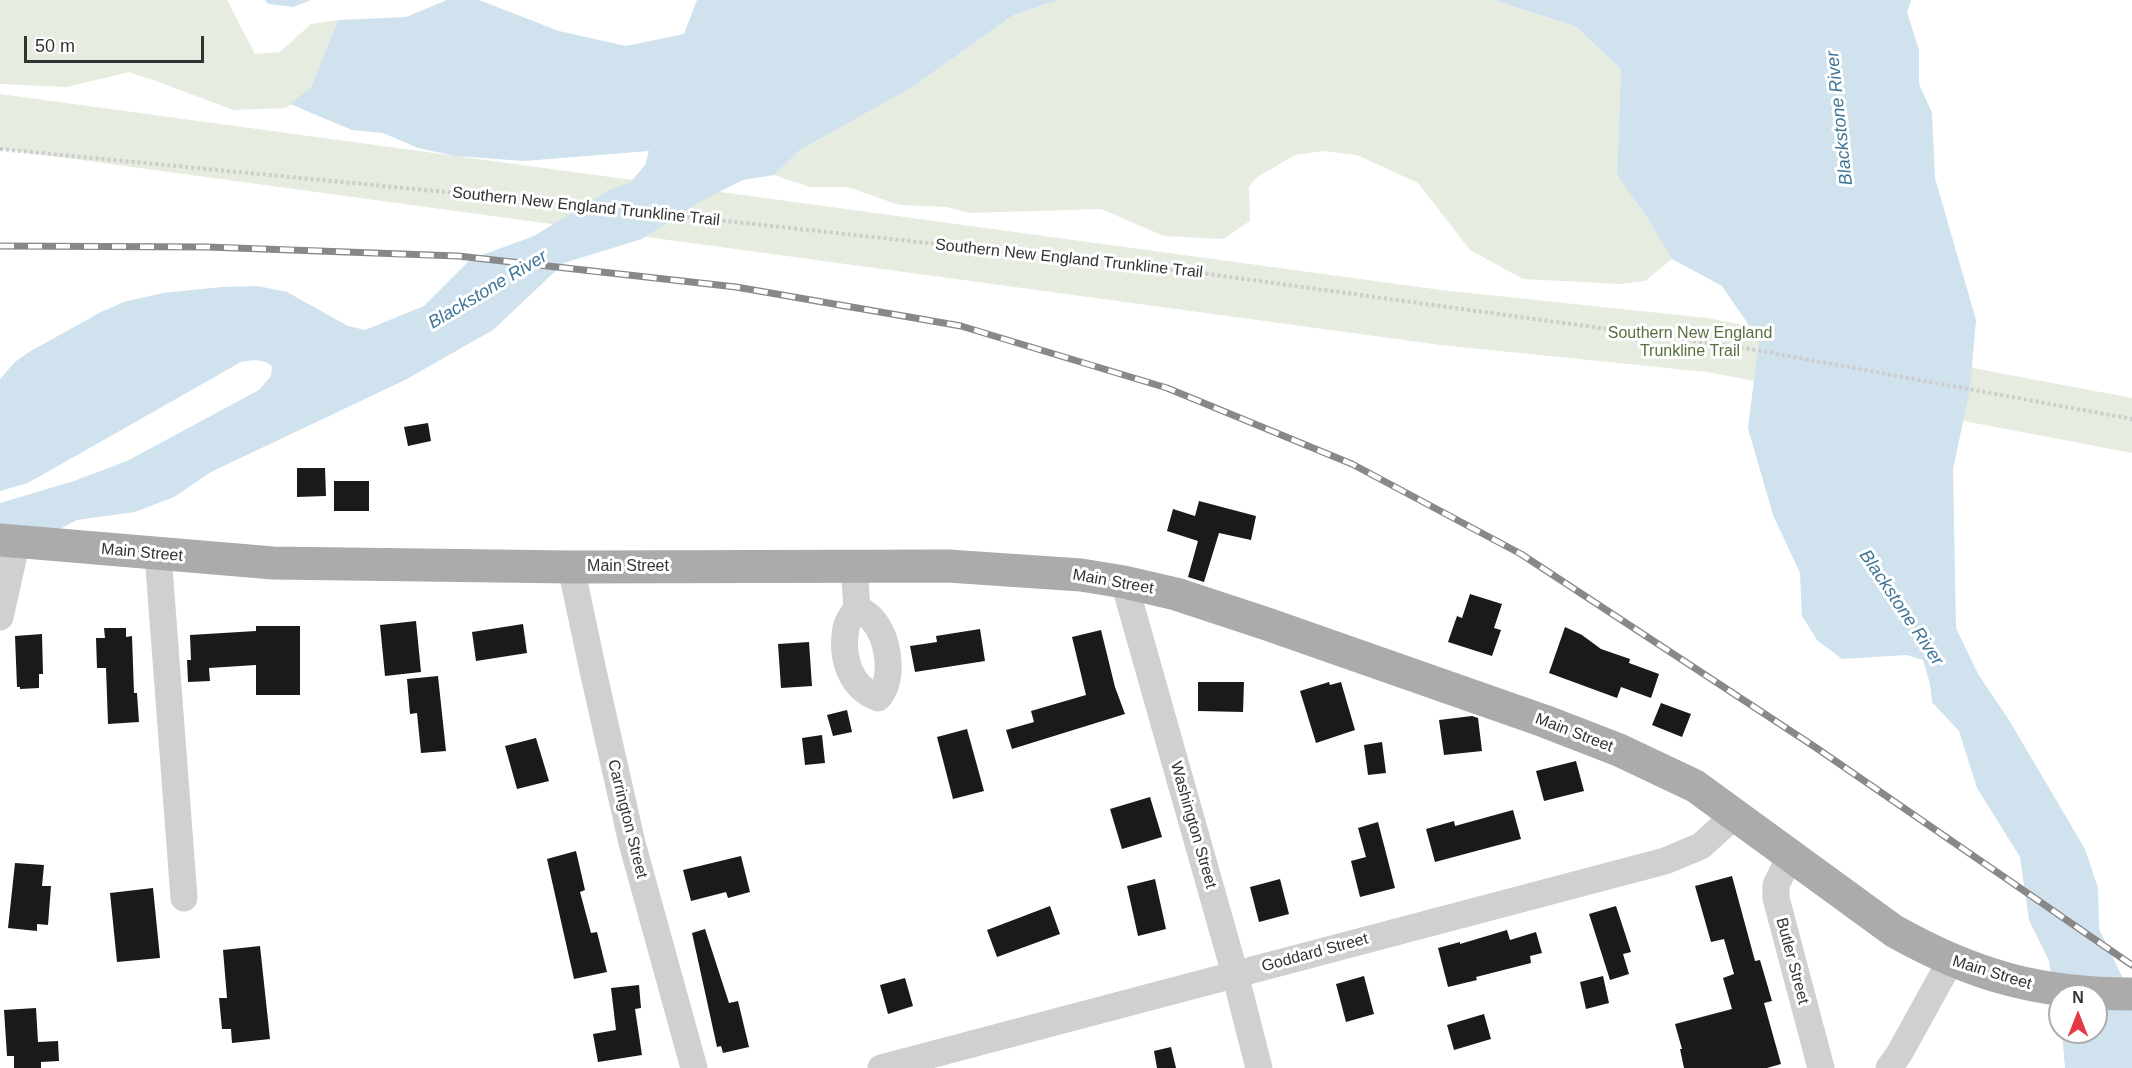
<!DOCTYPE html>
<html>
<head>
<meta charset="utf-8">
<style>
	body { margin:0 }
	#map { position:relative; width:2132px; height:1068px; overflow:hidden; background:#fff; font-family:Arial,sans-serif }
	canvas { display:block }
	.north { position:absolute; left:2048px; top:984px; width:60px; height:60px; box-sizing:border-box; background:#fff; border:2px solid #adadad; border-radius:50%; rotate:0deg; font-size:16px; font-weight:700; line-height:24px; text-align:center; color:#333 }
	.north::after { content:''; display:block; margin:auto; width:21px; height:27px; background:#e63946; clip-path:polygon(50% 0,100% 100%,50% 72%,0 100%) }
	.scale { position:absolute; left:24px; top:36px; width:180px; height:27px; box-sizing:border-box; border:3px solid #333; border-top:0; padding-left:8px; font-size:18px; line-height:21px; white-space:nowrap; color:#333; -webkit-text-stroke:4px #fff; paint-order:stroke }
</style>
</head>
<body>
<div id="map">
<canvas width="2132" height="1068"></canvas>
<div class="north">N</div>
<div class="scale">50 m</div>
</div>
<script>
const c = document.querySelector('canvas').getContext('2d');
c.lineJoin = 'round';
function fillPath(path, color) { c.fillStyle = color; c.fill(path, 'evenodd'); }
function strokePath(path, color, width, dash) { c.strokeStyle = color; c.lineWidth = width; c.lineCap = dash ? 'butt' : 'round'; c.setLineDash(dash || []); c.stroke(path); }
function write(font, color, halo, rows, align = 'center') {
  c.font = font + ' Arial,sans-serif'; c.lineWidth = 6; c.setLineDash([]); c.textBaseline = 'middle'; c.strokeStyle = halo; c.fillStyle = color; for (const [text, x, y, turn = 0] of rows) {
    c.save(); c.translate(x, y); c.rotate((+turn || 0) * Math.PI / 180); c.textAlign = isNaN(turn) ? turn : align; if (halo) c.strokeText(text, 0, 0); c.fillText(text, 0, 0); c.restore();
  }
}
fillPath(new Path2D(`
	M 2,0 L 227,0 L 255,54 L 280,52 L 311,24 L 338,20 L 311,87 L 286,108 L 233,110 L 159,82 L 129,72 L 67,87 L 0,84 L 0,1 Z
	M 1062,0 L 1493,0 L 1575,26 L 1621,69 L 1617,175 L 1648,219 L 1672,259 L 1645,281 L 1620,284 L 1523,279 L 1470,250 L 1418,183 L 1357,155 L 1324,151 L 1295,155 L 1256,178 L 1249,187 L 1250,221 L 1223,239 L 1164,236 L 1101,209 L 969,213 L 947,207 L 899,205 L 848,187 L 810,187 L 774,175 L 800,150 L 911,88 L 1012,16 L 1045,4 Z
	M 0,94 L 1441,290 L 1707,318 L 2132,398 L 2132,453 L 1707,372 L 1441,345 L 0,149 Z`), '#e6ecdf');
fillPath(new Path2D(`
	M 265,0 L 311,0 L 293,7 L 268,4 Z
	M 447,0 L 479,0 L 559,31 L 626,46 L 684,34 L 697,0 L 1062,0 L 1045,4 L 1012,16 L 911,88 L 800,150 L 774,175 L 743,180 L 701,201 L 642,239 L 564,263 L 493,330 L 405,380 L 211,472 L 174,497 L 135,512 L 77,520 L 0,560 L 0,503 L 74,481 L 127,461 L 259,390 L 271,376 L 272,366 C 262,358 252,360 241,362 L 28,483 L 0,491 L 0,379 L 15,362 L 29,352 L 101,312 L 124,302 L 163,293 L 222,287 L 258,286 L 287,292 L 348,326 L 365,330 L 424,306 L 471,259 L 534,236 L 611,189 L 630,183 L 645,165 L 649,151 L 524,161 L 455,156 L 418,148 L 383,133 L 352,130 L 290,104 L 311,87 L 338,20 L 406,17 Z
	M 1493,0 L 1911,0 L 1907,12 L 1919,50 L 1919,84 L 1932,113 L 1935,178 L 1976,320 L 1970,389 L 1953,469 L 1956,628 L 1978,674 L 2009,720 L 2085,849 L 2098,888 L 2099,929 L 2132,997 L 2132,1068 L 2065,1068 L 2062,1032 L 2096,1032 L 2096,996 L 2060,996 L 2060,1023 L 2049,961 L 2029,920 L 2020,857 L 1977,788 L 1959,731 L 1932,702 L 1930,684 L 1923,660 L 1907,655 L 1842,659 L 1817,640 L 1802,616 L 1800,573 L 1773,515 L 1748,428 L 1759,340 L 1722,286 L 1672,259 L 1648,219 L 1617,175 L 1621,69 L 1575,26 Z`), '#cfe2ee');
fillPath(new Path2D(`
	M 428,423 L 431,441 L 408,446 L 404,427 Z
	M 297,468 L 325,468 L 326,496 L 297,497 Z
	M 334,481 L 369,481 L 369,511 L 334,511 Z
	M 1199,501 L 1256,516 L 1251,540 L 1219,533 L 1204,582 L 1188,577 L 1198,541 L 1167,531 L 1173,509 L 1195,516 Z
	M 1470,594 L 1502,604 L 1494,628 L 1501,630 L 1492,656 L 1448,642 L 1457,616 L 1462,618 Z
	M 416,621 L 421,672 L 385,676 L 380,625 Z
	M 523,624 L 527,653 L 476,661 L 472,632 Z
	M 256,626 L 300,626 L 300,695 L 256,695 L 256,665 L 209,668 L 210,681 L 188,682 L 187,660 L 191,660 L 190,635 L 256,631 Z
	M 1565,627 L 1582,635 L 1601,649 L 1630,659 L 1629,663 L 1659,674 L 1651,698 L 1621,687 L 1617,698 L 1549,673 Z
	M 104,628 L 126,628 L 126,637 L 132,636 L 134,693 L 137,693 L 139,722 L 108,724 L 106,668 L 97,668 L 96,638 L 105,638 Z
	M 980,629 L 985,661 L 915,672 L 910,646 L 937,642 L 936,636 Z
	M 1101,630 L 1115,687 L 1125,714 L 1012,749 L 1006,730 L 1034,722 L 1031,711 L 1086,695 L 1072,637 Z
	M 42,634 L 43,674 L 39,674 L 39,688 L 20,689 L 20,687 L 17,687 L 15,636 Z
	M 809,642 L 812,686 L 781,688 L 778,644 Z
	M 438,676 L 446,751 L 421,753 L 417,713 L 410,714 L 407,679 Z
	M 1198,682 L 1244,682 L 1243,712 L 1198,711 Z
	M 1329,682 L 1330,685 L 1341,682 L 1355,730 L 1316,743 L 1300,691 Z
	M 1661,703 L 1691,714 L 1682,737 L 1652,725 Z
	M 847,710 L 852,732 L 833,736 L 827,715 Z
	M 1472,716 L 1478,718 L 1482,751 L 1444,755 L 1439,720 Z
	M 967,729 L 984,791 L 953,799 L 937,737 Z
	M 822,735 L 825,763 L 805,765 L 802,738 Z
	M 536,738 L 549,781 L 517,789 L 505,746 Z
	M 1382,742 L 1386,773 L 1368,775 L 1364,745 Z
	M 1576,761 L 1584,791 L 1544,801 L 1536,771 Z
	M 1150,797 L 1162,837 L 1122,849 L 1110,809 Z
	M 1513,810 L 1521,839 L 1435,862 L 1426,829 L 1454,821 L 1455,826 Z
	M 1378,822 L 1395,888 L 1360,897 L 1351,861 L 1366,857 L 1358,828 Z
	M 576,851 L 585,890 L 580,892 L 591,933 L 597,932 L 607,972 L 574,979 L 547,859 Z
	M 741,856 L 750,892 L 728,898 L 726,892 L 691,901 L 683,870 Z
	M 15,863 L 44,865 L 42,886 L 51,886 L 48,925 L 37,924 L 37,931 L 8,928 Z
	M 1732,876 L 1755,961 L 1760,960 L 1772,1001 L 1764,1003 L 1781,1064 L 1767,1068 L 1684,1068 L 1680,1049 L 1682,1049 L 1675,1024 L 1732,1009 L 1723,978 L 1734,974 L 1724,939 L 1711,942 L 1695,886 Z
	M 1155,879 L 1166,929 L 1138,936 L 1127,886 Z
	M 1280,879 L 1289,914 L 1259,922 L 1250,887 Z
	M 153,888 L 160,958 L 117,962 L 110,893 Z
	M 1050,906 L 1060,934 L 997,957 L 987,930 Z
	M 1616,906 L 1631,952 L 1623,954 L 1629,974 L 1610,980 L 1589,914 Z
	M 705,929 L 729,1003 L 738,1001 L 749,1047 L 723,1053 L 721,1046 L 717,1047 L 692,933 Z
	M 1507,930 L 1510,940 L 1536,932 L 1542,953 L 1530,956 L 1531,963 L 1476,977 L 1477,980 L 1448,987 L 1438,948 L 1460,942 L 1460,944 Z
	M 260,946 L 270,1039 L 232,1043 L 231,1029 L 222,1029 L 219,998 L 227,998 L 223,950 Z
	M 1364,976 L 1374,1014 L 1346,1022 L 1336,984 Z
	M 1603,976 L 1609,1003 L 1586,1009 L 1580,982 Z
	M 905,978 L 913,1006 L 888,1014 L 880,985 Z
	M 639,985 L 641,1008 L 635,1009 L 642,1055 L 598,1062 L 593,1034 L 616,1030 L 611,988 Z
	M 36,1008 L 38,1042 L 58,1041 L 59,1061 L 41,1062 L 41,1068 L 14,1068 L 14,1056 L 7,1056 L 4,1010 Z
	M 1484,1014 L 1491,1039 L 1454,1050 L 1447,1025 Z
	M 1171,1047 L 1176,1068 L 1157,1068 L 1154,1051 Z`), '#1a1a1a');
strokePath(new Path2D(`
	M 0,149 L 570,204 L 1194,272 L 1745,348 L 2132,419`), '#cdcdcd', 4, [3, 3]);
strokePath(new Path2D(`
	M 158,554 L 184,898
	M 854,566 L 857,608 C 862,611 869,615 872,619 C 889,638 895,679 878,698 C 849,687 841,656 846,628 C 847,621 853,614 857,608
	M 571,567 L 593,671 L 632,843 L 694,1068
	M 1124,582 L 1235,974 L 1259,1068
	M 0,617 L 17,541
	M 1790,856 L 1776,885 L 1776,898 L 1821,1068
	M 881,1068 L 1665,861 L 1701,846 L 1736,814
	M 1889,1068 L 1899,1054 L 1951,960`), '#d0d0d0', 27);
strokePath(new Path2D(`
	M 0,540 L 273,563 L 571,567 L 948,566 L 1081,575 L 1124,582 L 1176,594 L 1267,624 L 1544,721 L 1619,750 L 1695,786 L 1894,931 C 1974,976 2040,994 2132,994`), '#ababab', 33);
const rail = new Path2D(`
	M 0,246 L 207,247 L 458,256 L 736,287 L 961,326 L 1167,388 L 1352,464 L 1521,554 L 1815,747 L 2132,965`);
strokePath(rail, '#888', 7);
strokePath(rail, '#fff', 4.5, [14]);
write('16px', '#333', '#fff', [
	["Southern New England Trunkline Trail",586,207,6],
	["Southern New England Trunkline Trail",1069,259,6],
	["Main Street",142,553,5],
	["Main Street",628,567],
	["Main Street",1113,582,10],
	["Main Street",1574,733,21],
	["Carrington Street",627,819,76],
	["Washington Street",1193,825,74],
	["Goddard Street",1315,953,-15],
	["Butler Street",1792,961,75],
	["Main Street",1992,973,17]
]);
write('16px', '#56703f', '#fff', [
	["Southern New England",1690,334],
	["Trunkline Trail",1690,352]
]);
write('italic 18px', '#3f7597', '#fff', [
	["Blackstone River",1840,118,-96],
	["Blackstone River",488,290,-31],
	["Blackstone River",1901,608,56]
]);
</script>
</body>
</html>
